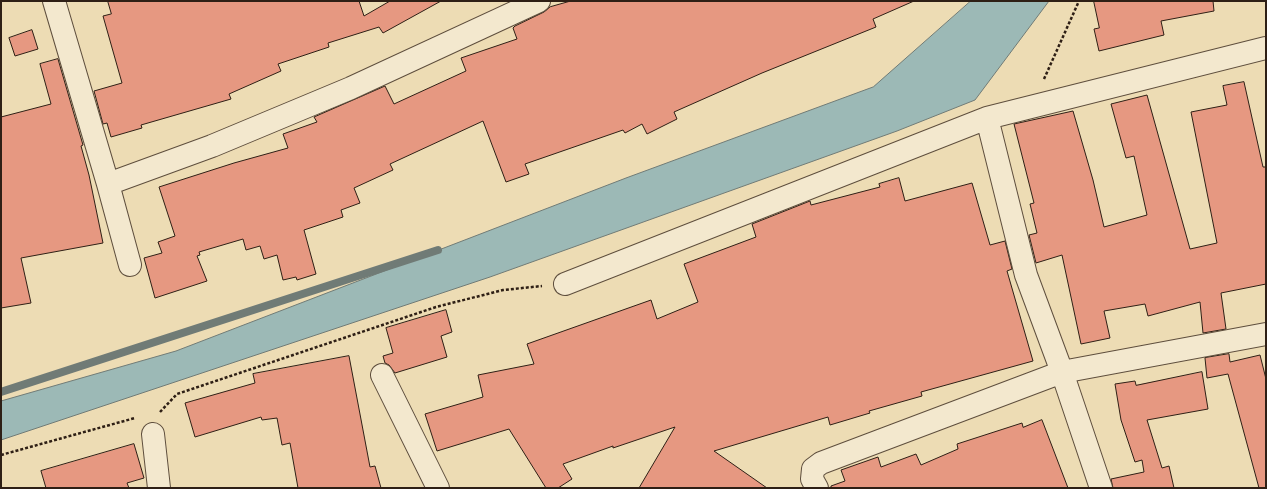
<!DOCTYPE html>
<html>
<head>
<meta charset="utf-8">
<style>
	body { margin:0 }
	#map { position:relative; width:1267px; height:489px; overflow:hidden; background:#eddcb4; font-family:"Gentium Book Plus",serif }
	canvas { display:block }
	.frame { position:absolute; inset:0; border:2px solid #2e1f15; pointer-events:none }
</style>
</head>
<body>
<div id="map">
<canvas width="1267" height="489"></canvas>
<div class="frame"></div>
</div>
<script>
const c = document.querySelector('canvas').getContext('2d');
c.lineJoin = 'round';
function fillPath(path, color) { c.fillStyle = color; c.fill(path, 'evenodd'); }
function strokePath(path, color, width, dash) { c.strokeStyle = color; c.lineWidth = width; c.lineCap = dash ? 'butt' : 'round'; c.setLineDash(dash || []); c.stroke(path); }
const water = new Path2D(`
	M 971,1 L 1049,1 L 975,100 L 897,131 L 490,277 L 1,440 L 1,401 L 176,351 L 626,178 L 873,87 Z`);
fillPath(water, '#9cb9b6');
strokePath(water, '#707b76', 1);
strokePath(new Path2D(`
	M 1,392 L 438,250`), '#707b76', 8);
const building = new Path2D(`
	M 108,1 L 359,1 L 364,16 L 390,1 L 441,1 L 383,33 L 379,27 L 328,43 L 329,47 L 278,64 L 281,71 L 229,94 L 231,99 L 141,125 L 142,128 L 111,137 L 107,123 L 103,124 L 94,91 L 122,83 L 103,16 L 111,14 Z
	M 571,1 L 914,1 L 873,19 L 876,27 L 762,73 L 674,112 L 677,119 L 647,134 L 642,124 L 625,133 L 623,130 L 525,164 L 529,174 L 506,182 L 483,121 L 390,164 L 393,170 L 354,188 L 360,203 L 341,210 L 343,217 L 304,230 L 316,274 L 297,280 L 296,277 L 283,280 L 277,255 L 264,259 L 260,246 L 246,250 L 243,239 L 199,252 L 200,255 L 197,256 L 207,281 L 155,298 L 144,258 L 162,253 L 158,242 L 175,236 L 159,187 L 234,163 L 288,148 L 283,134 L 317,122 L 314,117 L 385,86 L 394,104 L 466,71 L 461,58 L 517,39 L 513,28 L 515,26 L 544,12 L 550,7 Z
	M 1094,1 L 1213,1 L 1214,11 L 1161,21 L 1164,35 L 1099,51 L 1094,29 L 1099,28 Z
	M 32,30 L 38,49 L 15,56 L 9,38 Z
	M 58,59 L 83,145 L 81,146 L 89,175 L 103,243 L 21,258 L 31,303 L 1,308 L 1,117 L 51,104 L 40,64 Z
	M 1244,82 L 1263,167 L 1266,167 L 1266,284 L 1221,293 L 1226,329 L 1203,333 L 1200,302 L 1148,316 L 1145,304 L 1104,311 L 1110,338 L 1081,344 L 1062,255 L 1036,263 L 1029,235 L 1037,233 L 1030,204 L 1034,203 L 1014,124 L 1073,111 L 1093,180 L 1104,227 L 1147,215 L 1134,156 L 1126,158 L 1111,104 L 1147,95 L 1190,249 L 1217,243 L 1191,112 L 1227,105 L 1223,86 Z
	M 899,178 L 905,201 L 972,183 L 990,245 L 1005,241 L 1012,269 L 1007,271 L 1033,361 L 921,392 L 922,396 L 869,411 L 870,413 L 830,425 L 828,417 L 714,451 L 767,488 L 639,488 L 675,427 L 613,448 L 613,446 L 563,464 L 572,479 L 558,488 L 546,488 L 509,429 L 437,451 L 425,414 L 483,397 L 478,375 L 534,364 L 527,344 L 651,300 L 657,319 L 698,302 L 684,264 L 756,237 L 752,224 L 810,201 L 811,205 L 880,187 L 879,184 Z
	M 446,310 L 452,332 L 441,336 L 447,357 L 395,373 L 389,365 L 385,363 L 383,356 L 393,353 L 386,328 Z
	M 1229,354 L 1230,362 L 1260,355 L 1266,379 L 1266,488 L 1259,488 L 1228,374 L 1207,378 L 1205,358 Z
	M 349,356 L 370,467 L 375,466 L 381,488 L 298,488 L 290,443 L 282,445 L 277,418 L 262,420 L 261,417 L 195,437 L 185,403 L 255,383 L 253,374 Z
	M 1202,372 L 1208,409 L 1147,420 L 1162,468 L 1169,466 L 1174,488 L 1113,488 L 1111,479 L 1144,472 L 1142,460 L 1135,462 L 1121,420 L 1115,384 L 1135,381 L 1136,385 Z
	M 1042,420 L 1068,488 L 831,488 L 831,486 L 845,481 L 841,470 L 878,457 L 881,467 L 916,454 L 921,465 L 958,449 L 957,444 L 1022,423 L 1023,427 Z
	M 134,444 L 144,478 L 127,483 L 129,488 L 46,488 L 41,471 Z`);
fillPath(building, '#e69881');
strokePath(building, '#2e1f15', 1);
const minor = new Path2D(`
	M 54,1 L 108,184 L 130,265
	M 987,118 L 1026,275 L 1062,372 L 1101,488
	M 108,184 L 212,146 L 351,88 L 539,1
	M 565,284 L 987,118 L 1266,48
	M 382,375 L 438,488
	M 153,434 L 159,488
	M 817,488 L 812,479 L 813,469 L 821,463 L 1062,372 L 1266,334`);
strokePath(minor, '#5e4e3d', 24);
strokePath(new Path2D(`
	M 1044,79 L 1079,1
	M 160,412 L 177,394 L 436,307 L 503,290 L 542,286
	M 1,455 L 135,418`), '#2e1f15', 2.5, [3, 2]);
strokePath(minor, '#f3e8ce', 22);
</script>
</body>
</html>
